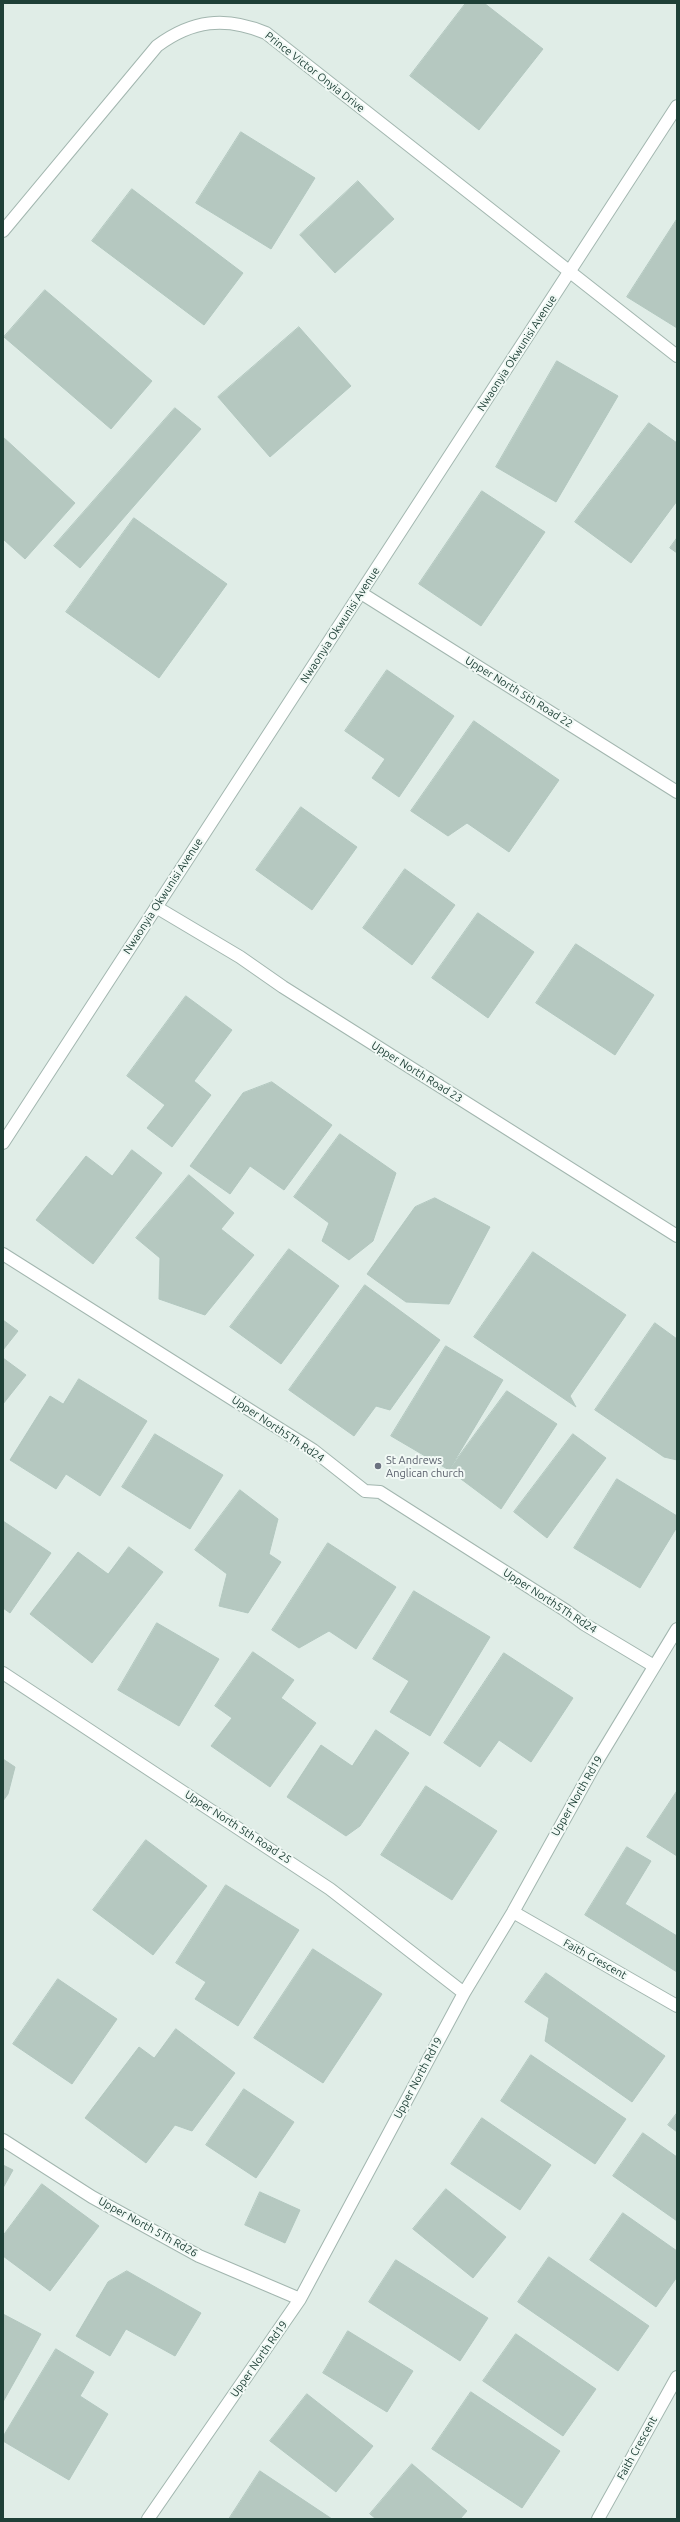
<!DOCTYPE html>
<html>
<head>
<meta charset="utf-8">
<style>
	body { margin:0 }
	#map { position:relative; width:680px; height:2522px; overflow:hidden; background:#e0ede7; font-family:Ubuntu,sans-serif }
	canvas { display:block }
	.frame { position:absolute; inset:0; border:4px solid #1f4037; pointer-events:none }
</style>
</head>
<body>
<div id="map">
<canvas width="680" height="2522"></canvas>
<div class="frame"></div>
</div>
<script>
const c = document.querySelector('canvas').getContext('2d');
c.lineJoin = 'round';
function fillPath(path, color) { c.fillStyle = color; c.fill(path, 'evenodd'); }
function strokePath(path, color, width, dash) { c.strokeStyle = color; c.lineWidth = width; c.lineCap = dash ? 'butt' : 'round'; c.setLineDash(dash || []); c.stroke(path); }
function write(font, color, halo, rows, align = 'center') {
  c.font = font + ' Ubuntu,sans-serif'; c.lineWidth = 4; c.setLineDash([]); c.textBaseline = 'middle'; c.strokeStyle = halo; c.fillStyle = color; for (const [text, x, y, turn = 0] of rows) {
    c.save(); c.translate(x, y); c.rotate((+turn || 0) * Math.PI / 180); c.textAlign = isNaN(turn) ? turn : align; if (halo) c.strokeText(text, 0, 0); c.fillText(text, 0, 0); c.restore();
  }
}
const building = new Path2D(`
	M 466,3 L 484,3 L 543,49 L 479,130 L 410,76 Z
	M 241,132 L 315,178 L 271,249 L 196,203 Z
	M 358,181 L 394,219 L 335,273 L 300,235 Z
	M 132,189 L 243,273 L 204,325 L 92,241 Z
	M 677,219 L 677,328 L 627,297 Z
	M 45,290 L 152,381 L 111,429 L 4,337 Z
	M 299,327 L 351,386 L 270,457 L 218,397 Z
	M 557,361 L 618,396 L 556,502 L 496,467 Z
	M 175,408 L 201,429 L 80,568 L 54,546 Z
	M 649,423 L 677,443 L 677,501 L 631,563 L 575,522 Z
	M 3,437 L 75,503 L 25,559 L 3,539 Z
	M 482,491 L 545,532 L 481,626 L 419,584 Z
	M 134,518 L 227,584 L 159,678 L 66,612 Z
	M 677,538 L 677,553 L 670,548 Z
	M 387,670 L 454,716 L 399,797 L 372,778 L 385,759 L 345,731 Z
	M 474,721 L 559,780 L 509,852 L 467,823 L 448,836 L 411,811 Z
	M 301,807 L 357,847 L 312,910 L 256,870 Z
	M 405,869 L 455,905 L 412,965 L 363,928 Z
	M 478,913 L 534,952 L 488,1018 L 432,978 Z
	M 576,944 L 654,995 L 615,1055 L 536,1003 Z
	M 186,996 L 232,1030 L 194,1081 L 211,1095 L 172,1147 L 147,1128 L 165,1105 L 127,1076 Z
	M 272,1082 L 332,1125 L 284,1190 L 250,1166 L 230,1194 L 190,1166 L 243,1093 Z
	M 340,1134 L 396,1173 L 373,1241 L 349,1260 L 322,1241 L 329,1223 L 294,1197 Z
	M 132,1150 L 162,1173 L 93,1264 L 36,1220 L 86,1156 L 112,1176 Z
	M 189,1175 L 234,1213 L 221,1229 L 254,1255 L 205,1315 L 159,1299 L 160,1258 L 136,1238 Z
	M 435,1198 L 490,1227 L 449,1304 L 406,1302 L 367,1274 L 415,1207 Z
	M 289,1249 L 339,1286 L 281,1364 L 230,1327 Z
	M 533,1252 L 626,1315 L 570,1396 L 576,1407 L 474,1337 Z
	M 365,1285 L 440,1340 L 390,1410 L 376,1406 L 354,1436 L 289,1390 Z
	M 3,1320 L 18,1331 L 3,1350 Z
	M 655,1323 L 677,1339 L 677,1460 L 664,1457 L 595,1410 Z
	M 446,1346 L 503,1380 L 449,1470 L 391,1436 Z
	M 3,1358 L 26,1375 L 3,1404 Z
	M 79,1379 L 147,1421 L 100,1496 L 66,1474 L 56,1489 L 10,1460 L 50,1396 L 63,1404 Z
	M 507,1391 L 557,1424 L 501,1509 L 449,1470 Z
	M 155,1434 L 223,1475 L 190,1529 L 122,1487 Z
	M 573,1434 L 606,1458 L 547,1538 L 514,1512 Z
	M 617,1479 L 677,1516 L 677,1527 L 640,1588 L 574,1548 Z
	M 240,1490 L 278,1519 L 269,1554 L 281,1562 L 248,1613 L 219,1606 L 227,1574 L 195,1550 Z
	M 3,1521 L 51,1553 L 10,1613 L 3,1608 Z
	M 328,1543 L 396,1587 L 356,1649 L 329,1631 L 299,1648 L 272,1630 Z
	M 129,1547 L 163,1572 L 92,1663 L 30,1614 L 78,1552 L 108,1574 Z
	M 414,1591 L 490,1637 L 430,1736 L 390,1712 L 409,1681 L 373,1659 Z
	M 157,1623 L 219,1659 L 179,1726 L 118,1690 Z
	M 253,1652 L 294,1680 L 281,1698 L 316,1723 L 270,1787 L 211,1746 L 232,1718 L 215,1706 Z
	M 504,1653 L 573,1698 L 531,1762 L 499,1740 L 480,1767 L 444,1743 Z
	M 376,1730 L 409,1753 L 360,1826 L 346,1836 L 287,1797 L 321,1745 L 352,1766 Z
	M 3,1759 L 15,1767 L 8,1794 L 3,1801 Z
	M 426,1786 L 497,1831 L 452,1900 L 381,1855 Z
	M 677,1791 L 677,1856 L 647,1837 Z
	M 146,1840 L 207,1886 L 153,1955 L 93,1910 Z
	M 627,1847 L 651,1861 L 625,1904 L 677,1936 L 677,1972 L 585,1915 Z
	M 226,1885 L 299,1930 L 238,2026 L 195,1999 L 206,1982 L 176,1963 Z
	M 313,1949 L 382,1994 L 323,2083 L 254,2038 Z
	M 546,1973 L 665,2056 L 632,2102 L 545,2041 L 549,2018 L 525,2002 Z
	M 58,1979 L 117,2019 L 72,2084 L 13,2044 Z
	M 176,2029 L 235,2073 L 192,2131 L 175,2125 L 146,2163 L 85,2118 L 139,2047 L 154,2058 Z
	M 531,2055 L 626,2119 L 595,2164 L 501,2101 Z
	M 244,2089 L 294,2122 L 256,2178 L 206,2145 Z
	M 677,2113 L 677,2132 L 668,2125 Z
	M 482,2118 L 551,2165 L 520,2210 L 451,2164 Z
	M 643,2133 L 677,2157 L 677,2221 L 613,2176 Z
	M 3,2165 L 13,2170 L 3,2188 Z
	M 42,2184 L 99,2226 L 50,2291 L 3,2256 L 3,2236 Z
	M 446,2189 L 506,2237 L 473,2278 L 413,2229 Z
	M 260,2192 L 300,2210 L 285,2243 L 245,2225 Z
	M 623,2213 L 677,2251 L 677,2277 L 656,2307 L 590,2260 Z
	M 549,2257 L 649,2326 L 618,2371 L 518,2302 Z
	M 396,2260 L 488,2318 L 460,2361 L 369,2302 Z
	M 127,2271 L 201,2313 L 175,2356 L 126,2329 L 110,2356 L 76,2336 L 108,2282 Z
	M 3,2314 L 41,2334 L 3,2402 Z
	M 348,2331 L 413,2371 L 387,2412 L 323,2373 Z
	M 516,2334 L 596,2389 L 563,2436 L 483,2381 Z
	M 56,2349 L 94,2372 L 80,2396 L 108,2414 L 69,2480 L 3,2441 L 3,2437 Z
	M 471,2392 L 560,2451 L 522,2508 L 432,2449 Z
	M 307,2394 L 373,2446 L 336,2492 L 270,2441 Z
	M 412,2464 L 467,2511 L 460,2519 L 376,2519 L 370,2514 Z
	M 260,2471 L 332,2519 L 229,2519 Z`);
fillPath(building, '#b5c8c0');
strokePath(building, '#b2c7bf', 1);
const minor = new Path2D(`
	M 3,231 L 157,46 C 192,20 225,16 266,33 L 677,356
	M 361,593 L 677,792
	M 156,907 L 240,957 L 283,987 L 677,1236
	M 3,1143 L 677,106
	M 3,1254 L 313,1450 L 365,1491 L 380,1492 L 565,1610 L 584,1624 L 654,1666
	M 3,1673 L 330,1889 L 464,1993
	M 513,1912 L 677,2006
	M 3,2140 L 92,2197 L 199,2256 L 300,2299
	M 148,2519 L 300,2299 L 464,1993 L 513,1912 L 594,1766 L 677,1629
	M 598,2519 L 677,2377`);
strokePath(minor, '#a2b6af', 14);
strokePath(minor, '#fff', 12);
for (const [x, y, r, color] of [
	[378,1466,4,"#6b7280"]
]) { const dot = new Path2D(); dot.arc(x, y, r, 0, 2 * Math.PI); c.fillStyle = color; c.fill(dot); strokePath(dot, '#f1f9f5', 1.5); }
write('11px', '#1f4037', '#f1f9f5', [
	["Prince Victor Onyia Drive",315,72,38],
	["Nwaonyia Okwunisi Avenue",517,353,-57],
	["Nwaonyia Okwunisi Avenue",340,625,-57],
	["Upper North 5th Road 22",519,692,32],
	["Nwaonyia Okwunisi Avenue",163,896,-57],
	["Upper North Road 23",417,1072,32],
	["Upper North5Th Rd24",278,1429,34],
	["Upper North5Th Rd24",550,1601,33],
	["Upper North Rd19",577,1796,-60],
	["Upper North 5th Road 25",238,1827,33],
	["Faith Crescent",595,1959,29],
	["Upper North Rd19",418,2078,-62],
	["Upper North 5Th Rd26",148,2227,29],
	["Upper North Rd19",259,2359,-55],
	["Faith Crescent",637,2448,-61]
]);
write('11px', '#5b616d', '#f1f9f5', [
	["St Andrews",386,1460],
	["Anglican church",386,1473]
], 'left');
</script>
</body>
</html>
